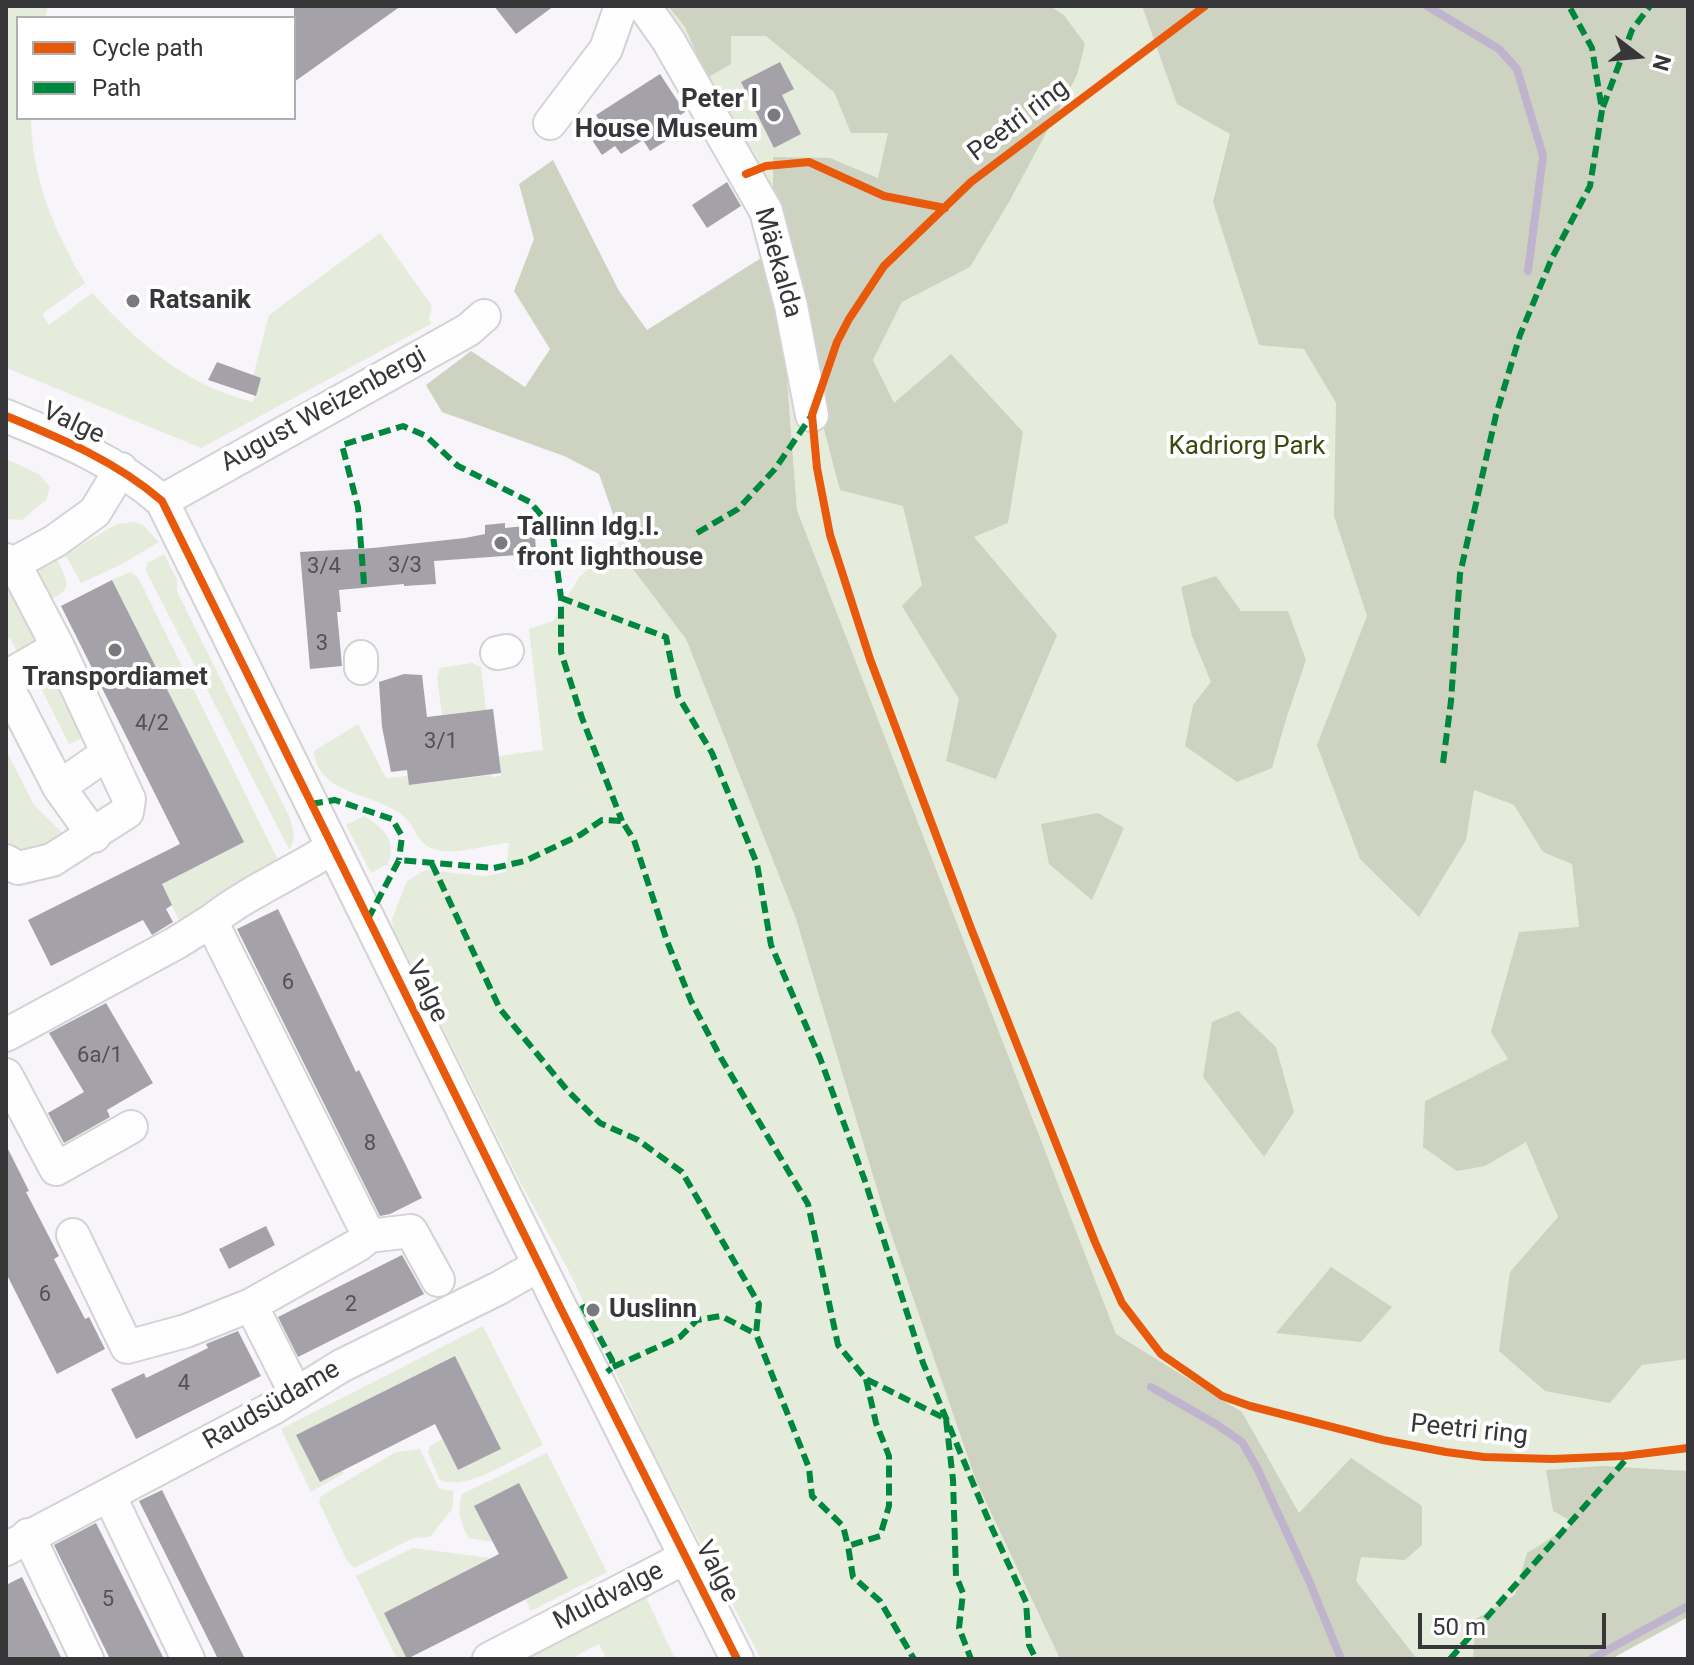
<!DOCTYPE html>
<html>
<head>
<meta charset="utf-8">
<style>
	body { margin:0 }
	#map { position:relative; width:1694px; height:1665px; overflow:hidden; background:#f7f5f9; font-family:Roboto,sans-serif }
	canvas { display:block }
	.frame { position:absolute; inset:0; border:8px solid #373639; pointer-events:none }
	.legend { position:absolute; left:16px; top:16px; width:280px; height:104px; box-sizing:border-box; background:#fff; border:2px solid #afafb0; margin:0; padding:10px 14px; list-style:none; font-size:24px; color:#373639 }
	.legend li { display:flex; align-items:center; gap:16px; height:40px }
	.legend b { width:40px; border:2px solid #afafb0 }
	.north { position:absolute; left:1598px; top:16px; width:80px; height:80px; -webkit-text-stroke:6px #fff; paint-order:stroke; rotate:106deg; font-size:22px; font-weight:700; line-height:32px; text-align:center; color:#373639 }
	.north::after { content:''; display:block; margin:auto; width:28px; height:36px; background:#373639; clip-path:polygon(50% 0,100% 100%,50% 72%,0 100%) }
	.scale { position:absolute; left:1418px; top:1613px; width:188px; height:36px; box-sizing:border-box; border:4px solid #373639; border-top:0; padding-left:10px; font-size:24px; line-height:28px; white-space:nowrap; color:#373639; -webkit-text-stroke:6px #fff; paint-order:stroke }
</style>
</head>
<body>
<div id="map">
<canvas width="1694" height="1665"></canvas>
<div class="frame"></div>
<ul class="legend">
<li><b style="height:10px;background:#e8590c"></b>Cycle path</li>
<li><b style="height:10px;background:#00873e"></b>Path</li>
</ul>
<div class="north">N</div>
<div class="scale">50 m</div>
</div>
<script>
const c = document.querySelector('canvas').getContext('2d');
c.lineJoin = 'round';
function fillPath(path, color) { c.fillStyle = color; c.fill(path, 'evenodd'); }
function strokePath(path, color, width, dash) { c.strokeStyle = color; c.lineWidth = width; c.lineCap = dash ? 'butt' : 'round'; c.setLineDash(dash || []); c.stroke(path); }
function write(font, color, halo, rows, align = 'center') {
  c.font = font + ' Roboto,sans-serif'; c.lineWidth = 8; c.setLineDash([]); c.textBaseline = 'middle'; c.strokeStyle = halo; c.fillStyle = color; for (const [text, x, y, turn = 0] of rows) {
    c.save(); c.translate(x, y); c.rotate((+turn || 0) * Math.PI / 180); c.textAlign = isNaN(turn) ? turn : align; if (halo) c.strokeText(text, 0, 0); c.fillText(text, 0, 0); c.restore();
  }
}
fillPath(new Path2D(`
	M 6,6 L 48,6 L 45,18 L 18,18 L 18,118 L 31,118 C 32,180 54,230 85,283 L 42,314 L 49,325 L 92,293 C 141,345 183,384 253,402 L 261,378 L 253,376 L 269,315 L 380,233 L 432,306 L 429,318 L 431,324 L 201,448 L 9,369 L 6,364 Z
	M 652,6 L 1688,6 L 1688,1617 L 1611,1659 L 1372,1659 L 1242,1412 L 1116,1334 L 797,510 L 777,248 Z
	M 6,459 L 39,474 L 50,487 L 46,500 L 22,520 L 6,519 Z
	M 135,522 L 143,525 L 159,542 L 122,564 L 81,583 L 65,554 L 117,524 Z
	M 622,539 L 632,568 L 686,639 L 796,919 L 886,1219 L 976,1481 L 1060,1659 L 761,1659 L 650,1447 L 572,1277 L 519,1180 L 393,928 L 392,919 L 407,881 L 425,870 L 485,876 L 506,872 L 509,843 C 488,844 462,854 442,851 C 413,847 418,824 398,812 C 369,793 317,793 314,751 L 358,724 L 386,778 L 408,776 L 410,785 L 491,775 L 492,777 L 501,776 L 499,756 L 543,750 L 529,629 L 553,621 L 579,577 Z
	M 164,554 L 177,580 L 177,591 L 289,816 C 293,828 297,838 289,849 L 146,571 L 147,563 Z
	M 57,559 C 68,583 75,590 46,601 L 36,577 L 42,567 Z
	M 130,572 L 138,577 L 281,866 L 191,914 L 193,919 L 181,924 L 155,872 L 193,868 L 243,842 L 112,580 Z
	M 6,588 L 12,591 L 35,631 L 35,642 L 18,654 L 10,638 L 6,640 Z
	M 472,663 L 481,667 L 486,710 L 442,715 L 437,677 L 440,668 Z
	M 45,675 L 62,678 L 86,732 L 79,740 L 69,744 L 39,684 Z
	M 6,750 L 34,805 L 67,837 L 38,858 L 6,847 Z
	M 364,816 C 384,828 397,840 388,864 L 371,873 L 346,825 Z
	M 483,1326 L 543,1445 C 517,1457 467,1492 440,1480 L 428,1452 L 430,1446 L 442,1439 L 458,1470 L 501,1449 L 455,1356 L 297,1435 L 319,1482 L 343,1471 L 344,1473 L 311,1492 L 281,1429 Z
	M 420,1449 L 439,1489 L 454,1491 L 452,1509 L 430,1537 L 413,1538 L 354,1568 L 346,1559 L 319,1502 L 321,1496 L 396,1452 Z
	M 547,1453 L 607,1572 L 531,1611 L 526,1600 L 567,1578 L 519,1484 L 475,1506 L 493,1542 L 469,1538 C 460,1523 457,1511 462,1494 Z
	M 413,1548 L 491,1558 L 384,1613 L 409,1659 L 397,1659 L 356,1576 Z
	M 644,1593 L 675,1659 L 607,1659 L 599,1644 L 570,1659 L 512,1659 Z`), '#e6ecdb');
fillPath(new Path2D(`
	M 668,6 L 1050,6 L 1064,15 L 1085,44 L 1077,75 L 1009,202 L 970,267 L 902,302 L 873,360 L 894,403 L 951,354 L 1023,432 L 1008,523 L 974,537 L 1057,635 L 996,779 L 946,761 L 959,699 L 902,606 L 922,585 L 903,506 L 840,490 L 824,429 L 798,278 L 773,190 L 773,157 L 830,158 L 878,178 L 888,133 L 851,133 L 834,92 L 766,36 L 731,36 L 731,64 L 707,78 L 685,27 Z
	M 1142,6 L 1688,6 L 1688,1359 L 1642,1365 L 1610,1403 L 1545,1391 L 1499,1351 L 1510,1272 L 1558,1217 L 1526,1142 L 1485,1166 L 1457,1171 L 1423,1147 L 1425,1101 L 1508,1059 L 1491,1032 L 1519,932 L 1579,927 L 1572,864 L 1543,852 L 1514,805 L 1474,790 L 1466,840 L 1419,917 L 1360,859 L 1317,745 L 1367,616 L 1334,516 L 1336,403 L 1304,349 L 1259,345 L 1213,202 L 1230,134 L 1177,104 Z
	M 553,160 L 619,291 L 647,330 L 777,248 L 797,510 L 1116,1334 L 1242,1412 L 1299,1513 L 1351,1458 L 1422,1506 L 1422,1545 L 1405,1560 L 1361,1557 L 1356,1581 L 1417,1659 L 1060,1659 L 976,1481 L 886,1219 L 796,919 L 686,639 L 632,568 L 599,474 L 564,456 L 442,412 L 426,385 L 471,351 L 525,387 L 550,349 L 514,291 L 534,239 L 519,184 Z
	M 1216,576 L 1241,611 L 1288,611 L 1306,660 L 1287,716 L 1272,768 L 1237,782 L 1185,746 L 1193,705 L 1211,682 L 1192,636 L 1181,587 Z
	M 1098,813 L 1124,828 L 1092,900 L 1049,864 L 1041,824 Z
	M 1238,1011 L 1276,1047 L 1294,1112 L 1264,1157 L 1203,1077 L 1212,1022 Z
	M 1331,1267 L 1392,1307 L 1361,1342 L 1276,1333 Z
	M 1602,1466 L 1688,1471 L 1688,1617 L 1611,1659 L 1473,1659 L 1476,1619 L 1515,1595 L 1527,1553 L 1575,1523 L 1553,1511 L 1546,1470 Z`), '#cdd3c0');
strokePath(new Path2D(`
	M 1427,6 L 1499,49 L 1517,69 L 1543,156 L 1528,271
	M 1151,1387 L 1216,1424 L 1242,1442 L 1257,1468 L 1310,1583 L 1341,1659
	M 1591,1659 L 1688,1606`), '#c0b3ce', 8);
fillPath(new Path2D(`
	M 294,6 L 401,6 L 294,82 Z
	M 494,6 L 554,6 L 516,34 Z
	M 780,62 L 794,89 L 782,95 L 801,134 L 774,148 L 741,82 Z
	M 660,74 L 685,112 L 662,127 L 669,139 L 650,151 L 643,140 L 621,154 L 615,146 L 602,155 L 588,134 L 602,125 L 596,115 Z
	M 727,182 L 741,206 L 707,228 L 692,205 Z
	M 217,362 L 261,378 L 256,396 L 208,380 Z
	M 505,523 L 505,528 L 534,525 L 536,550 L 532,551 L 532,554 L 434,561 L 436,584 L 404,586 L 404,584 L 339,590 L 341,612 L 337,612 L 342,666 L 310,669 L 300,552 L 373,548 L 465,538 L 485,534 L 485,525 Z
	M 112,580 L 244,842 L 162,884 L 172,905 L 166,909 L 173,922 L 152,935 L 143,920 L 51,966 L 28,920 L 180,844 L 61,606 Z
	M 404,674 L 422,675 L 427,717 L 493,709 L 501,773 L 409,785 L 407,770 L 391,772 L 382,727 L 379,682 Z
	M 278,909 L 356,1072 L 359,1070 L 422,1198 L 390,1214 L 380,1216 L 237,929 Z
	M 106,1003 L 153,1083 L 107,1110 L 110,1117 L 64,1143 L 48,1113 L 84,1092 L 49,1033 Z
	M 6,1145 L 29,1191 L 26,1192 L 59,1256 L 54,1259 L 85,1319 L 89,1317 L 105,1349 L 57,1374 L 6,1273 Z
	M 266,1226 L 275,1245 L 229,1269 L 219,1249 Z
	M 402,1255 L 424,1294 L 298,1357 L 278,1317 Z
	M 238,1331 L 261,1376 L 136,1439 L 111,1389 L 144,1373 L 146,1378 L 208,1348 L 206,1344 Z
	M 455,1356 L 501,1449 L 458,1470 L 435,1424 L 320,1482 L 296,1435 Z
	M 519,1483 L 568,1578 L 407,1659 L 384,1613 L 499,1554 L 474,1506 Z
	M 162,1490 L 245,1659 L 218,1659 L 139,1501 Z
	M 96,1523 L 164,1659 L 110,1659 L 54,1545 Z
	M 22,1577 L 62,1659 L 6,1659 L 6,1585 Z`), '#a5a1a9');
const minor = new Path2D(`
	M 644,6 L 668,40 L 766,211 L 791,306 L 812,415
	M 550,123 L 606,49 L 621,6
	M 6,416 C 62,439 116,461 162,501 L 563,1313 L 737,1659
	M 162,501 L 468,330 L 484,316
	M 6,560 L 14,563 L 58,647 L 129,799 L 127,812 L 52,860 L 18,868 L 6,861
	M 6,568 L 55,541 L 95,512 L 121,469
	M 497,653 L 507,651
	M 361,657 L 361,668
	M 6,677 L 58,647
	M 6,684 L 59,787 L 94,836
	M 59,787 L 108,753
	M 6,1035 L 176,943 L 211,921
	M 6,1075 L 56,1169 L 131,1127
	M 73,1235 L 127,1347 L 186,1331 L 251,1305
	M 369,1236 L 411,1231 L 438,1280
	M 296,1394 L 251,1305 L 358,1245 L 369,1236 L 211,921 C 248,892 293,873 332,848
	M 109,1495 L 188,1659
	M 28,1535 L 87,1659
	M 6,1549 L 275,1407 L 341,1366 L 499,1288 L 539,1265
	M 489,1659 L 686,1557`);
strokePath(minor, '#d3d2d4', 36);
strokePath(minor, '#fefefe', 32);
strokePath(new Path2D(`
	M 1603,107 L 1632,30 L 1650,6
	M 697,533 L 738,509 L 775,469 L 812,415
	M 364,584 L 358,507 L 342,445 L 403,426 L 426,436 L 458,466 L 530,502 L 552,528 L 561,598 L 561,652 L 582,718 L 622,821
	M 561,598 L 666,637 L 678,696 L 712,753 L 757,864 L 771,945 L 820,1058 L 865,1181 L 923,1363 L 990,1524 L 1026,1602 L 1029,1645 L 1036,1659
	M 1443,763 L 1451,701 L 1460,574 L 1496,415 L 1520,335 L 1552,258 L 1590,186 L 1602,110 L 1592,48 L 1569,6
	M 311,804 L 335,800 L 392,819 L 402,836 L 399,860
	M 432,864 L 500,1009 L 567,1090 L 600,1123 L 638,1140 L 682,1172 L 759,1304 L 756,1334 L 809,1468 L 812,1496 L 843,1526 L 848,1546
	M 368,919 L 399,860 L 494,868 L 525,861 L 580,835 L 602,820 L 622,821 L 634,840 L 667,941 L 691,1001 L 721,1058 L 808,1204 L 838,1345 L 866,1379 L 946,1419 L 953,1480 L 956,1576 L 963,1593 L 959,1628 L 971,1659
	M 582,1305 L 612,1360 L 613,1367 L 607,1372
	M 613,1367 L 680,1337 L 697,1320 L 721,1316 L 756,1334
	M 866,1379 L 876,1423 L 889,1456 L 889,1506 L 880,1536 L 848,1546 L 853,1577 L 880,1601 L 914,1659
	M 1450,1659 L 1629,1456`), '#00873e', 6, [12, 6]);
strokePath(new Path2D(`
	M 1205,6 L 971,182 L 884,266 L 849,319 L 837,342 L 812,415 L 817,468 L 830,535 L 870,659 L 972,931 L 1095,1242 L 1122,1303 L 1161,1354 L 1222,1396 L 1250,1406 L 1383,1440 L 1446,1452 L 1484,1457 L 1552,1459 L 1624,1456 L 1688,1448
	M 746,174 L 766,166 L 809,162 L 884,196 L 945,208
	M 6,416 C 62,439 116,461 162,501 L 563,1313 L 737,1659`), '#e8590c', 8);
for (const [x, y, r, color] of [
	[774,115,8,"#7a797c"],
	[133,301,8,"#7a797c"],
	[501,543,8,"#7a797c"],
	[115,650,8,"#7a797c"],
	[593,1310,8,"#7a797c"]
]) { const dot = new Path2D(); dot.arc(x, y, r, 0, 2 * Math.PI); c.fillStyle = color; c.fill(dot); strokePath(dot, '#fff', 3); }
write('22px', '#525155', null, [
	["3/3",405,566],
	["3/4",324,567],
	["3",322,644],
	["4/2",152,724],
	["3/1",441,742],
	["6",288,983],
	["6a/1",100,1056],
	["8",370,1144],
	["6",45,1295],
	["2",351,1305],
	["4",184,1384],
	["5",108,1600]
]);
write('bold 26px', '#373639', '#fff', [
	["Peter I",758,100,"right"],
	["House Museum",758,130,"right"],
	["Ratsanik",149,301],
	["Tallinn ldg.l.",517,528],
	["front lighthouse",517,558],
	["Transpordiamet",115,678,"center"],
	["Uuslinn",609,1310]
], 'left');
write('26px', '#373639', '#fff', [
	["Peetri ring",1019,121,-37],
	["Mäekalda",777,263,74],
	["August Weizenbergi",324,410,-29],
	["Valge",73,424,25],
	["Valge",426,992,64],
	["Raudsüdame",272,1406,-30],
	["Peetri ring",1469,1431,6],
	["Valge",716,1572,63],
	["Muldvalge",609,1597,-27]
]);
write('26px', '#3a490d', '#fff', [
	["Kadriorg Park",1247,447]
]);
</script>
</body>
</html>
